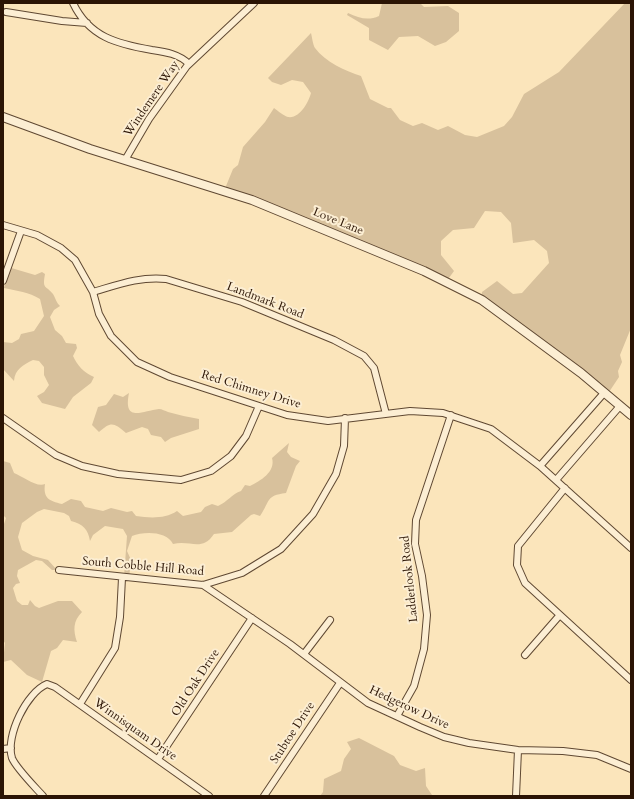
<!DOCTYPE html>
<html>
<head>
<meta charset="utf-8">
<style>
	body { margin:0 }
	#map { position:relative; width:634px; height:799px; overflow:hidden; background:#fbe5bb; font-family:Cardo,serif }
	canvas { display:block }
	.frame { position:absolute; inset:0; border:4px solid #2b1404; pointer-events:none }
</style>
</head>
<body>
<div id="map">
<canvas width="634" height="799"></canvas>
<div class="frame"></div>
</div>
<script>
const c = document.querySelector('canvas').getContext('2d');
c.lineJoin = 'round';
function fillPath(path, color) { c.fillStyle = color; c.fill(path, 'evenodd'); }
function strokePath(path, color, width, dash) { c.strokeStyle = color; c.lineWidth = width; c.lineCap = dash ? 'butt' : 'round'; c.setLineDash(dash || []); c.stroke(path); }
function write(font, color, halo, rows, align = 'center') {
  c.font = font + ' Cardo,serif'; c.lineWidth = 4; c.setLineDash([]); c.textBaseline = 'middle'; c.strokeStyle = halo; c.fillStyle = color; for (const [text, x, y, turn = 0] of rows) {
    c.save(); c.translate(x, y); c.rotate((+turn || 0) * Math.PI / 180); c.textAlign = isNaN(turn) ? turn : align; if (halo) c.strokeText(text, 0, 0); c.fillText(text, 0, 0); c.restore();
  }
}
fillPath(new Path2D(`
	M 382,3 L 420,3 L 424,7 L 448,6 L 459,13 L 459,31 L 446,42 L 435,46 L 418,36 L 399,37 L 388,50 L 369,40 L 369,28 L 347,15 L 348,13 C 359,18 368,21 379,16 Z
	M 625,3 L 631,3 L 631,328 L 620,355 L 622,362 L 618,371 L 619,377 L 607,395 L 481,300 L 482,292 L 497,281 L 513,294 L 522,293 L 549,263 L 547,251 L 534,240 L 513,243 L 511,223 L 501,212 L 485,211 L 474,228 L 453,230 L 441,241 L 441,255 L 454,271 L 446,282 L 224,191 L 233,169 L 238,165 L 243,147 L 265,122 L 274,108 C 278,111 284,116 288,117 C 300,119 309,101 311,93 L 303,82 L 292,80 L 281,85 L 272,82 L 268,78 L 311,33 C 312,37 313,45 315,48 C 325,62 346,71 361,76 L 370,99 L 388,108 L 391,108 L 400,120 L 413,126 L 422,123 L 438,130 L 448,126 L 465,135 L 477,137 L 504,126 L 512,117 L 524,94 L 559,72 Z
	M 8,267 L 35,275 L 42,272 L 45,274 C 42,290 46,285 53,294 C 56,299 56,302 60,306 L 54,310 L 50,317 L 55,330 L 62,336 L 66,343 L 76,344 L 77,348 L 73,356 C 77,365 84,373 94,377 L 91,383 L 73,397 L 65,409 L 42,403 L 37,396 L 44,392 L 49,385 L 44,375 L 44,367 L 39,361 L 33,360 C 23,365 15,369 14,381 L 3,369 L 3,342 L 12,343 L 19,339 L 21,334 L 34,331 L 44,316 L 40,299 C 29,292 17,291 4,288 Z
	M 129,393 C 123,423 142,411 159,409 C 162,409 165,411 168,412 C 178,415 189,417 199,419 L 199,429 L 171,438 L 165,442 L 161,437 L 151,435 L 148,429 L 142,427 L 126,433 C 113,422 111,422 99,432 L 92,425 L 98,407 L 106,405 L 114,394 L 123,397 Z
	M 289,443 L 287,452 L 291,457 L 300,461 L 296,466 L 286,493 C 265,496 271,500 260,516 L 254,514 L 251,515 L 232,532 L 214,534 C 202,552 191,540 173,544 C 167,531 144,531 132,536 L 127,551 L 131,560 L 129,578 L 124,577 L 127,536 L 123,529 L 105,526 L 93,535 L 90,541 C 88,529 83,524 71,521 L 69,516 L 64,513 L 44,509 L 37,512 L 22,523 L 18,537 L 22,550 L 33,556 L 48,560 L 57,570 L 52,570 L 42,561 L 36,560 L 18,570 L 17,576 L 20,583 L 16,584 L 13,588 L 17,601 L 22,605 L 28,605 L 30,600 L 35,606 L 39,608 L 58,601 L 72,601 L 82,612 C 73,621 73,630 77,642 L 63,640 L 57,648 L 51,651 L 42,682 L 27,675 L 11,660 L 3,662 L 5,643 L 3,640 L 3,527 L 6,518 L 3,515 L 3,461 L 10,463 L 14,473 C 22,476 37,488 45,484 C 43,498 49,501 62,504 L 71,499 L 81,501 L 85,507 L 103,511 L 111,508 L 127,512 L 132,511 L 136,516 C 150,518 165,519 177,511 L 183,516 L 201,512 L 205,507 L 212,504 L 218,506 C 227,502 232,494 241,491 L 245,485 L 250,486 C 260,481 276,472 272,458 Z
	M 359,738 L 394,756 L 400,765 L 416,771 L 425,768 L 426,786 L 432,795 L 437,796 L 320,796 L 323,792 L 324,779 L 341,771 L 344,759 L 351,749 L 347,742 Z`), '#d8c19c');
const minor = new Path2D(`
	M 73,3 C 89,37 117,44 152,50 C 166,52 179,54 189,64
	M 6,12 L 62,21 L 87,23
	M 125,160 L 149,119 L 187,66 L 254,3
	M 3,225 L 37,235 L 61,248 L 75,260 L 93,292 L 99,314 L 111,336 L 137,362 L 170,377 L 287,415 L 328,421 L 410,411 L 443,413 L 491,429 L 540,466 L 631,548
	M 3,281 L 21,231
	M 93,292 C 117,285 141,276 166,279 L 242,302 L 334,340 L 364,356 L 374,368 L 386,414
	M 3,418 L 56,455 L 82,466 L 118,474 L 181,480 L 211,471 L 231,456 L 246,436 L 259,406
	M 540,466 L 604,393
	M 556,480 L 620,406
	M 565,488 L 518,546 L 517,565 L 525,583 L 631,680
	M 59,570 L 203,585 L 242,573 L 281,549 L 313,514 L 336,474 L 344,446 L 345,418
	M 203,585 L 290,644 L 368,703 L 420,727 L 444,737 L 469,743 L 518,750 L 563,751 L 597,755 L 631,769
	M 304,654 L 330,620
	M 525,655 L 559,616
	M 80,704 L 115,648 L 120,617 L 122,578
	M 397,716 L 414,686 L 424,649 L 427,615 L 422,576 L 415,544 L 416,520 L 451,415
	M 3,749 L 11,748
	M 158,759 L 252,618
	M 43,796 C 35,787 16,768 12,758 C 5,736 27,692 47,684 L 55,687 L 209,796
	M 264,796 L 340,683
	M 516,796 L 518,750`);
const tertiary = new Path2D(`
	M 3,117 L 90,149 L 252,200 L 424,271 L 482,300 L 581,373 L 631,415`);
strokePath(minor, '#5f4832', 8);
strokePath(tertiary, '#5f4832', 10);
strokePath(minor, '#fceed3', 6);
strokePath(tertiary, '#fceed3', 8);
write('12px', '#2b1404', '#fceed3', [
	["Windemere Way",152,99,-56],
	["Love Lane",338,222,22],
	["Landmark Road",265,301,21],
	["Red Chimney Drive",251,390,17],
	["South Cobble Hill Road",143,567,5],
	["Ladderlook Road",410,579,-96],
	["Old Oak Drive",196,683,-57],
	["Hedgerow Drive",409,708,25],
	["Winnisquam Drive",135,730,35],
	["Stubtoe Drive",293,733,-57]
]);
</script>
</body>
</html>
